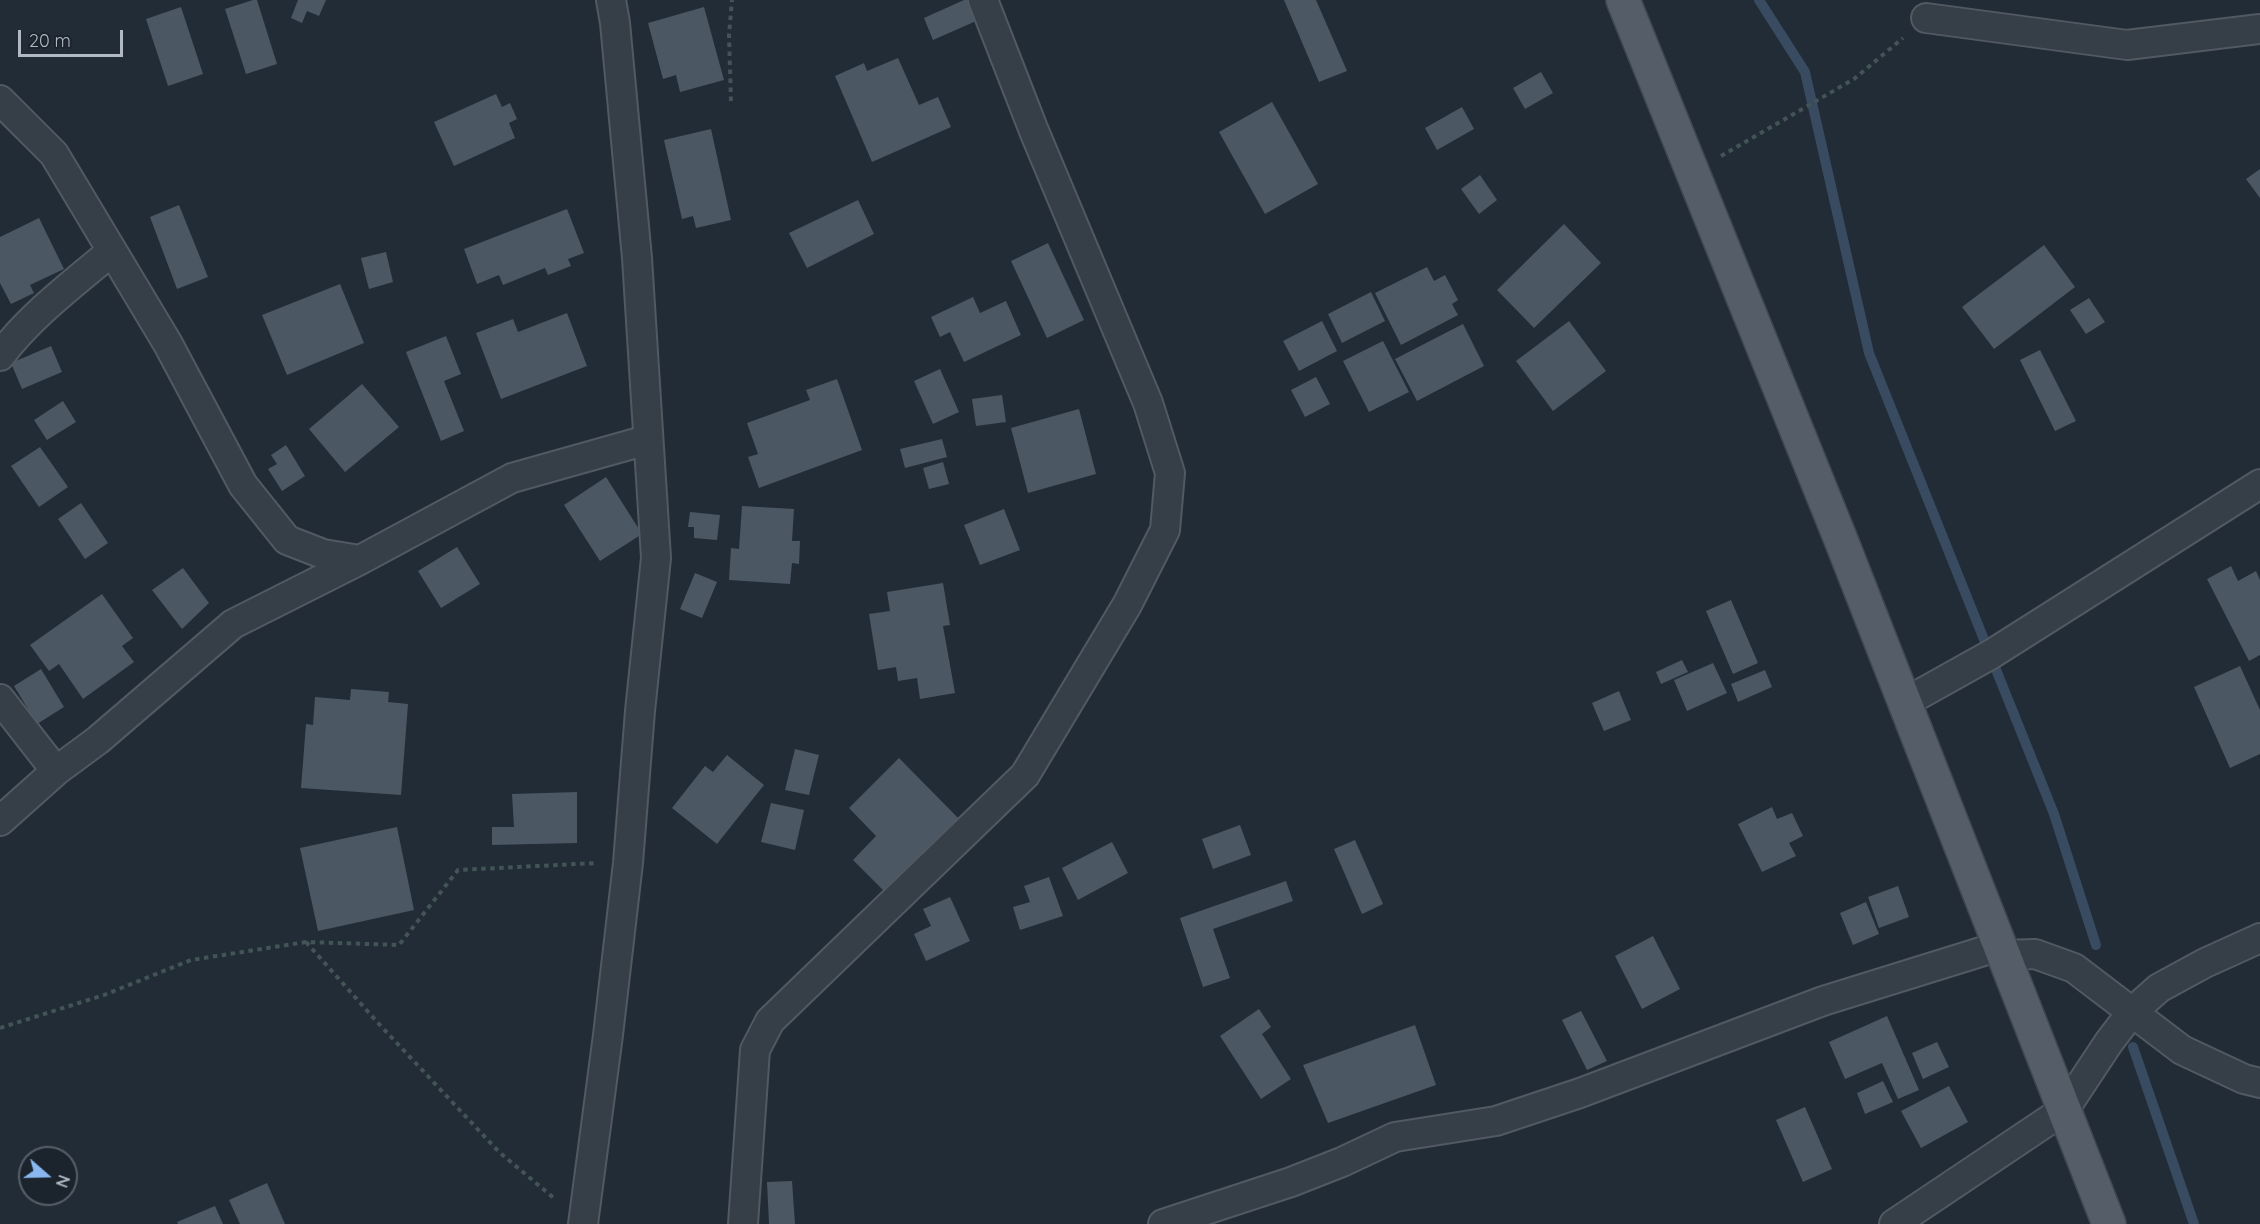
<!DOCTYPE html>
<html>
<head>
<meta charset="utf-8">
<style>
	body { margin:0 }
	#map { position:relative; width:2260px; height:1224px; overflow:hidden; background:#222c37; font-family:Quicksand,sans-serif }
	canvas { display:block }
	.north { position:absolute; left:18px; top:1146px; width:60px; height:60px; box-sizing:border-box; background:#1b232c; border:2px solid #575f69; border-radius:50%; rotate:110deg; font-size:16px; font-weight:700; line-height:24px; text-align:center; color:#b1b9c4 }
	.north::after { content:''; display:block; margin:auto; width:21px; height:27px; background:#8ab7ef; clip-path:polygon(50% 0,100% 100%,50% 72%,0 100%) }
	.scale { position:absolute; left:18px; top:30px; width:105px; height:27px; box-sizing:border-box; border:3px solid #b1b9c4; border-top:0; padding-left:8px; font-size:18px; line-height:21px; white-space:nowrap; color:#b1b9c4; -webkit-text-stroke:4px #1b232c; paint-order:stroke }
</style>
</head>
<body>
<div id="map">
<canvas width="2260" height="1224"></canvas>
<div class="north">N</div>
<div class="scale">20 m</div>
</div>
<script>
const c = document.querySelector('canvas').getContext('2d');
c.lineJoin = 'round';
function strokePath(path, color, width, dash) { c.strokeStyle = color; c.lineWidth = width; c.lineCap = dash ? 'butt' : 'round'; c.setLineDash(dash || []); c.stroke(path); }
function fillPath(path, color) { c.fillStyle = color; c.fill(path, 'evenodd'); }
strokePath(new Path2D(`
	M 1759,0 L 1805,72 L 1869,353 L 2054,814 L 2096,945
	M 2133,1047 L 2194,1224`), '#394b60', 10);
fillPath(new Path2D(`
	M 253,0 L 257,0 L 277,64 L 246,74 L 225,9 Z
	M 298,0 L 326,0 L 319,16 L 307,11 L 302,23 L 291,18 Z
	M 964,0 L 967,0 L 976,21 L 933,40 L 924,18 Z
	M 1284,0 L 1316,0 L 1347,71 L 1319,82 Z
	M 181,7 L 203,74 L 168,86 L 146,19 Z
	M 704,7 L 724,80 L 680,92 L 676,75 L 663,79 L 648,23 Z
	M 898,58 L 919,105 L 938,97 L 951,127 L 872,162 L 835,76 L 864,63 L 867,71 Z
	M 1541,72 L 1553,93 L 1525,109 L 1513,88 Z
	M 496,94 L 502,107 L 510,103 L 517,119 L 509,123 L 515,138 L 454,166 L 434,122 Z
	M 1272,102 L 1318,184 L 1265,214 L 1219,132 Z
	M 1462,107 L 1474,129 L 1437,150 L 1425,128 Z
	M 711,129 L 731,220 L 696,228 L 693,216 L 682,219 L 664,140 Z
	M 2260,169 L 2260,198 L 2246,179 Z
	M 1480,175 L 1497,200 L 1479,214 L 1461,189 Z
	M 858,200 L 874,234 L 807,268 L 789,233 Z
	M 179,205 L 208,277 L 177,289 L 150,217 Z
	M 567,209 L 584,253 L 568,259 L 571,266 L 548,275 L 545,268 L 503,285 L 499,275 L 477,284 L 464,249 Z
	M 39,218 L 64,269 L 30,285 L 34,293 L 11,304 L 0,283 L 0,237 Z
	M 1564,224 L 1601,263 L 1534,328 L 1497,290 Z
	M 1048,243 L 1084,320 L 1047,338 L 1011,261 Z
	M 2044,245 L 2075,287 L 1994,349 L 1962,307 Z
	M 386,252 L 393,282 L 369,289 L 361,258 Z
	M 1427,267 L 1434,281 L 1445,275 L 1458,300 L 1452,304 L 1458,315 L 1401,345 L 1375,293 Z
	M 340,284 L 364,343 L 287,375 L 262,315 Z
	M 1371,292 L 1385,321 L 1342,343 L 1328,314 Z
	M 973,297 L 980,313 L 1006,301 L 1021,335 L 964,362 L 950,332 L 940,337 L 931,317 Z
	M 2089,298 L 2105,322 L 2086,334 L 2070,310 Z
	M 567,313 L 587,366 L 501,399 L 476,333 L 513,319 L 518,332 Z
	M 1322,321 L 1337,351 L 1299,371 L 1283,341 Z
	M 1569,321 L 1606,371 L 1553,411 L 1516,361 Z
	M 1463,324 L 1484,366 L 1417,401 L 1395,359 Z
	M 446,336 L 461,374 L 444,381 L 464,431 L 441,441 L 406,352 Z
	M 1383,341 L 1409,392 L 1369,412 L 1343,361 Z
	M 51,346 L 62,372 L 22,389 L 11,363 Z
	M 2040,350 L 2076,421 L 2055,431 L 2020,360 Z
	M 940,369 L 959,412 L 933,424 L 914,381 Z
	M 1316,377 L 1330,404 L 1305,417 L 1291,390 Z
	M 837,379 L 862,450 L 759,488 L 748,457 L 758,454 L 747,423 L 810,400 L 806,390 Z
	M 362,384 L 399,427 L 345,472 L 309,429 Z
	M 1002,395 L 1006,422 L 976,426 L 972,399 Z
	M 63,401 L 76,422 L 47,440 L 34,420 Z
	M 1079,409 L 1096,474 L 1028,493 L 1011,428 Z
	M 942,439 L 947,457 L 905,468 L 900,449 Z
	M 286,445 L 305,476 L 282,491 L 268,469 L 277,464 L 271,455 Z
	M 40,447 L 68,487 L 39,507 L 11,466 Z
	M 943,462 L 949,484 L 929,489 L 923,468 Z
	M 606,477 L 642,534 L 600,561 L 564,505 Z
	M 81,503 L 108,543 L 85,559 L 58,519 Z
	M 742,506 L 794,509 L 792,541 L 800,541 L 799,564 L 792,563 L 790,584 L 729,580 L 731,548 L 739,549 Z
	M 1004,509 L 1020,550 L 980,565 L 964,525 Z
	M 690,512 L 720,515 L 717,540 L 694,538 L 694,527 L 688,527 Z
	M 457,547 L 480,584 L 441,608 L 418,571 Z
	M 2231,566 L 2238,581 L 2256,571 L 2260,580 L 2260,655 L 2249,661 L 2207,579 Z
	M 183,568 L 209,603 L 182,629 L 152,590 Z
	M 695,573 L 717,582 L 702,618 L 680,609 Z
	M 943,583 L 950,625 L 943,626 L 955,693 L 920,699 L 917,678 L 898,681 L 896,667 L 878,670 L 869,614 L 890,611 L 887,592 Z
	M 102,594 L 133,638 L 122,646 L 134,662 L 83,699 L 59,664 L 49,671 L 30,645 Z
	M 1731,600 L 1758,663 L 1733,674 L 1706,611 Z
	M 1682,660 L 1688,672 L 1661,684 L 1656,672 Z
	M 1713,663 L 1727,693 L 1687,711 L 1674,680 Z
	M 2240,666 L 2260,710 L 2260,754 L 2230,768 L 2194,687 Z
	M 41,669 L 64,707 L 37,724 L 14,686 Z
	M 1765,670 L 1772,687 L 1738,702 L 1731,684 Z
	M 351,689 L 389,692 L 388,702 L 408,704 L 401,795 L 301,788 L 306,724 L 313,725 L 315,697 L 350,700 Z
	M 1619,691 L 1631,720 L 1604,731 L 1592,703 Z
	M 795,749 L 819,755 L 809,795 L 785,790 Z
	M 727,755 L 764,785 L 717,844 L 672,808 L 705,766 L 713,772 Z
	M 899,758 L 964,824 L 891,898 L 853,860 L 876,836 L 849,808 Z
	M 577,792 L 577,843 L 492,845 L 492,827 L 514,827 L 512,794 Z
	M 771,803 L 804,810 L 795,850 L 761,842 Z
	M 1772,807 L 1777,819 L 1792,813 L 1803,836 L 1789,843 L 1796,856 L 1762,872 L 1738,824 Z
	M 1240,825 L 1251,855 L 1213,869 L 1202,839 Z
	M 397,827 L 414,910 L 318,931 L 300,848 Z
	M 1355,840 L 1383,904 L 1362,914 L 1334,849 Z
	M 1112,842 L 1128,873 L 1078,900 L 1062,868 Z
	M 1049,877 L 1063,916 L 1020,930 L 1013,907 L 1030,902 L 1024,886 Z
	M 1286,881 L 1293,901 L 1213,929 L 1230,978 L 1203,987 L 1180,918 Z
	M 1898,886 L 1909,917 L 1879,928 L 1868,897 Z
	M 950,897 L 970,941 L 926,961 L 914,934 L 931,926 L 923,909 Z
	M 1866,902 L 1879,934 L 1853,945 L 1840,913 Z
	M 1653,936 L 1680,989 L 1642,1009 L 1615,956 Z
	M 1259,1009 L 1271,1027 L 1262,1034 L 1291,1079 L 1261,1099 L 1220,1036 Z
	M 1581,1011 L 1607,1061 L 1587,1070 L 1562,1020 Z
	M 1887,1016 L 1919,1090 L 1898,1099 L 1882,1063 L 1845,1079 L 1829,1042 Z
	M 1415,1025 L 1436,1085 L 1328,1123 L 1303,1065 Z
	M 1937,1042 L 1949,1067 L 1923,1079 L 1912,1053 Z
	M 1883,1081 L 1893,1102 L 1865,1114 L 1857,1093 Z
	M 1949,1086 L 1968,1122 L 1921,1148 L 1901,1111 Z
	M 1805,1107 L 1832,1169 L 1803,1182 L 1776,1120 Z
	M 792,1181 L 795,1224 L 769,1224 L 767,1182 Z
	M 267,1183 L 285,1224 L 240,1224 L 229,1200 Z
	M 215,1206 L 223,1224 L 178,1224 L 177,1222 Z`), '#4b5763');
const minor = new Path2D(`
	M 1926,18 L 2127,45 L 2260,29
	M 0,100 L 54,154 L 168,344 L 243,485 L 287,540 L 323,554 L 360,560
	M 0,356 C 31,315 73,284 112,251
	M 0,699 L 56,771
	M 1904,703 L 1990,655 L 2260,484
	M 0,821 L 56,771 L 98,740 L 233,624 L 360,560 L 512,478 L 647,440
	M 2004,955 L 2035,954 L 2074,968 L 2182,1050 L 2244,1079 L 2260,1083
	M 583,1224 L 608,1035 L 628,863 L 640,711 L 656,558 L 637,258 L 615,23 L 611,0
	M 743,1224 L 755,1050 L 770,1021 L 1025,775 L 1127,605 L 1165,530 L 1170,473 L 1148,403 L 1034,131 L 983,0
	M 1163,1224 L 1291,1182 L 1342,1162 L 1395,1137 L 1496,1121 L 1580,1093 L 1823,1001 L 2000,946
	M 1894,1224 L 2064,1110 L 2109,1042 L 2132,1012 L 2159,988 L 2205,963 L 2260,938`);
const primary = new Path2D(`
	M 1623,0 L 1841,540 L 2109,1224`);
strokePath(minor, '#515962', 32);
strokePath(primary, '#3f4751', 36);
strokePath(new Path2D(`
	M 731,101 L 729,35 L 732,0
	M 1721,156 L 1854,79 L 1903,38
	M 306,942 L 379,1024 L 499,1152 L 555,1199
	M 0,1028 L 104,995 L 191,960 L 306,942 L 399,945 L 458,870 L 597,863`), '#425455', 4, [4.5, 4.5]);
strokePath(minor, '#363e48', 28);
strokePath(primary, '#545d68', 33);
</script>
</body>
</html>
